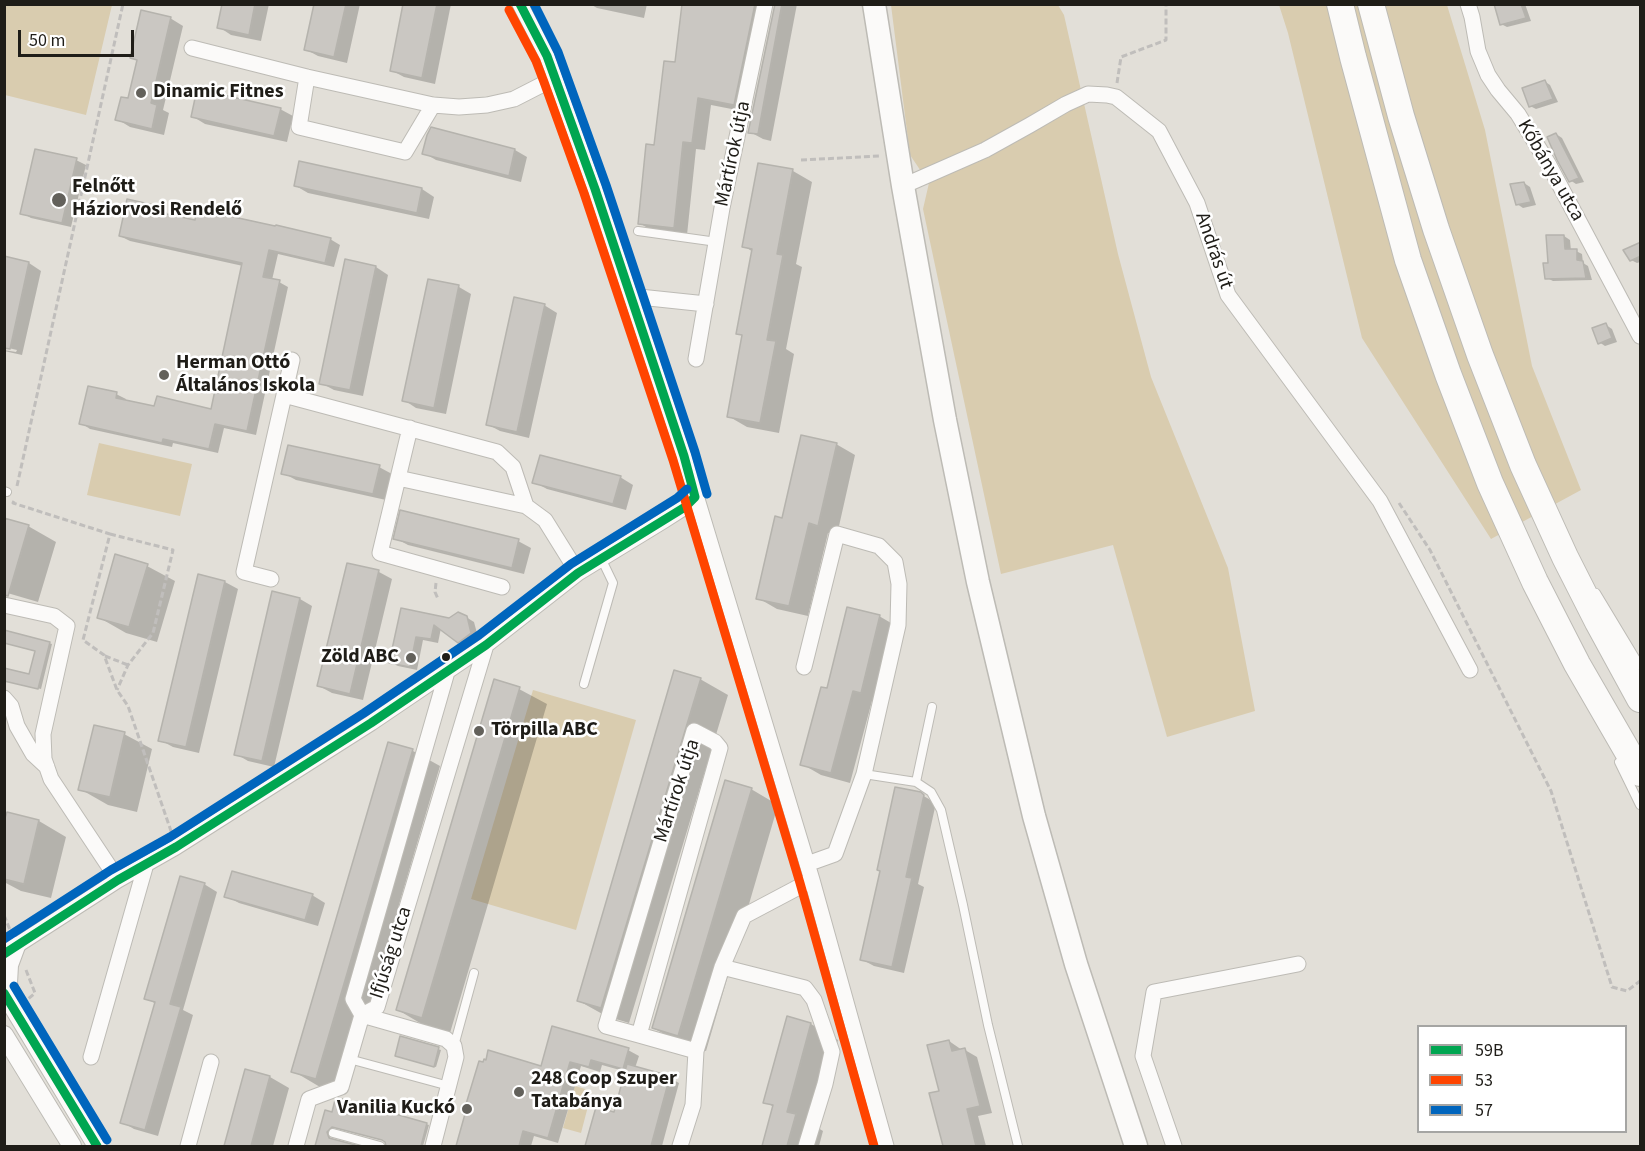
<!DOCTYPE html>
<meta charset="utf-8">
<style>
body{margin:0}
#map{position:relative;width:1645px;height:1151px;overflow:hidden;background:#e2dfd8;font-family:"Source Sans 3",sans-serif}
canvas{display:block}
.frame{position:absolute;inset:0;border:6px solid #1f1d18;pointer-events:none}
.legend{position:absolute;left:1417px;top:1025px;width:210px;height:108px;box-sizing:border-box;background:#fff;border:2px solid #a5a5a3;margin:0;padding:8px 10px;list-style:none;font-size:18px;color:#1f1d18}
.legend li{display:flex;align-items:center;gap:12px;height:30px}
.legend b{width:30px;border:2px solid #a5a5a3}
.scale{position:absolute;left:18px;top:30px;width:116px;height:27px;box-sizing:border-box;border:3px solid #1f1d18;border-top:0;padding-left:8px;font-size:18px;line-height:21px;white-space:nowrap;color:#1f1d18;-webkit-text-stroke:4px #fff;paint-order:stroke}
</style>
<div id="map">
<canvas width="1645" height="1151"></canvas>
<div class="frame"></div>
<ul class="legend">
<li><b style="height:8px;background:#00a651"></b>59B</li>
<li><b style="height:8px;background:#f40"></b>53</li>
<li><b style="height:8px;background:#0065bd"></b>57</li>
</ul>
<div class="scale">50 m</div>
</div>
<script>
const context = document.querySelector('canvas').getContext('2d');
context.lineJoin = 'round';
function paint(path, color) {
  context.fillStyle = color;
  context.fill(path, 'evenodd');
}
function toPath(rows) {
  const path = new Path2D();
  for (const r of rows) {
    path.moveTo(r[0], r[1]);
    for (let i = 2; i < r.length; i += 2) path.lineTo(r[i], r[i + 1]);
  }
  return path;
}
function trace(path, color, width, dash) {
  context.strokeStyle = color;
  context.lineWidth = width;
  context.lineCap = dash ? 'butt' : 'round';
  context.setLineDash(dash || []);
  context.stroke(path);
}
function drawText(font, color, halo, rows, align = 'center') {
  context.font = font + ' "Source Sans 3",sans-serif';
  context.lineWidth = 5;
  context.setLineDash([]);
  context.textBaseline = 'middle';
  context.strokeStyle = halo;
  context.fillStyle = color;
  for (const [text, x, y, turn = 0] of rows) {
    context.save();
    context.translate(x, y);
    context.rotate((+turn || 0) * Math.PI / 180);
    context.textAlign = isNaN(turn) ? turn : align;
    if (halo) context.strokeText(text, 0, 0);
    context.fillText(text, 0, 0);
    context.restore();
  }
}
paint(toPath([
 [5,4,112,5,86,115,5,95],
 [891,5,1058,5,1064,15,1118,254,1151,377,1228,568,1255,711,1167,737,1113,545,1001,574,923,209,929,183,910,155],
 [1279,5,1447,5,1485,130,1532,366,1581,490,1491,539,1362,338,1288,33],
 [99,443,192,464,180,516,87,495],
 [533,690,636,720,576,930,471,899],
 [575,1086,592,1091,581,1133,563,1128]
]), '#d9ccaf');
paint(toPath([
 [224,4,269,4,261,41,231,35,219,27],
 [316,4,360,4,347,63,318,56,305,49],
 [405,4,451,4,435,84,404,77,391,70],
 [590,4,647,4,644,18,597,8],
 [683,4,771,4,747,112,711,105,705,150,696,149,687,235,653,231,639,223,656,146,676,63],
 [776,4,797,4,771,141,763,139,750,132],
 [1495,4,1525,4,1531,21,1507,27,1501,24],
 [170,18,183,26,163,110,169,113,164,135,130,127,117,119,129,100,138,61,132,57],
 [1544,81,1550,85,1558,102,1536,109,1530,106],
 [280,109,293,116,287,142,205,124,192,116],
 [1556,134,1562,138,1584,182,1576,184,1570,180],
 [515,150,527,157,521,182,436,160,424,153],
 [76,160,86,165,71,227,31,218,22,213],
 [793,171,812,182,796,264,802,267,786,349,794,354,779,433,747,427,728,416,743,336,738,333,753,252,744,246],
 [1524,183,1530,187,1536,205,1523,208,1517,204],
 [296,186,422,189,434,197,429,219,308,193],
 [157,207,167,212,166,215,196,222,330,239,340,245,334,267,278,254,272,280,279,282,288,287,256,435,224,428,218,453,173,443,172,447,90,429,81,423,116,394,126,399,125,401,155,408,212,410,243,266,130,241,120,236],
 [1564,236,1570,240,1571,251,1576,251,1582,254,1583,263,1588,266,1592,280,1553,281,1547,278,1550,265],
 [1640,246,1640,262,1637,263,1631,260],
 [4,258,29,263,41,271,22,355,4,351,4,350,16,352,17,350,4,347],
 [346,261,376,267,388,275,363,396,334,390,321,383],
 [429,280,459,287,471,294,446,414,416,408,404,400],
 [544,305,557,313,529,438,500,431,487,424],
 [1606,325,1612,329,1617,342,1605,346,1599,342],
 [836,444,855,455,837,535,828,533,808,616,777,609,758,598,783,520],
 [379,467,392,474,386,500,296,480,283,473],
 [620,477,633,485,626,510,547,489,534,482],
 [28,526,56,542,38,602,4,592],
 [395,538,518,541,531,548,524,574,408,545],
 [348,565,379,572,392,579,363,700,332,693,319,686],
 [147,566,175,581,157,642,126,633,98,617],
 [199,576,225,582,238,589,199,753,173,747,160,740],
 [300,599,312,606,274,767,248,761,236,754],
 [402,610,449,620,466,617,474,622,478,637,467,646,441,628,438,643,423,640,417,670,398,666,391,662],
 [879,616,898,627,880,703,872,701,850,783,821,775,802,764,828,690],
 [4,631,52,644,41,689,4,680,30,676,37,651],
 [700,679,728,695,629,1023,606,1016,579,1001],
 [519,689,547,704,450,1033,425,1026,398,1010],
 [124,734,152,749,137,812,108,805,80,789],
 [389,744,413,751,440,766,343,1094,320,1087,293,1071],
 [751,789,778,805,706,1051,681,1043,653,1028],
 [920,794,936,803,918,884,924,887,904,973,874,966,861,959],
 [8,814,39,821,66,837,51,898,21,891,4,882,4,827],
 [204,884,217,892,183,1010,193,1015,158,1136,134,1129,122,1122,156,1004,146,998],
 [312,895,325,903,318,926,239,903,226,896],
 [811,1024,838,1040,815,1126,823,1131,819,1146,763,1146,774,1107,765,1102],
 [401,1038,441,1050,436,1067,399,1057],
 [949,1041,962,1050,965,1050,977,1057,992,1113,978,1116,986,1146,944,1146,931,1094,940,1092],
 [628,1050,639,1056,635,1068,670,1078,679,1083,662,1146,587,1146,597,1109,615,1114,627,1072,602,1065,600,1072,581,1066,558,1143,534,1136,531,1146,457,1146,467,1114,542,1067],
 [246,1071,270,1077,289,1088,273,1146,225,1146],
 [326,1112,426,1124,429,1125,423,1146,387,1146,387,1143,384,1140,335,1127,329,1134,331,1140,354,1146,316,1146]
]), '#0003');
const building = toPath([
 [222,4,255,4,249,35,217,28,222,4],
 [314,4,346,4,334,57,304,50,314,4],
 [403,4,437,4,422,78,390,71,403,4],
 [682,4,755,4,734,105,698,98,692,143,683,142,674,228,638,224,646,144,654,145,664,61,675,62,682,4],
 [775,4,782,4,758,134,748,133,775,4],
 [1494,4,1521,4,1526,18,1500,25,1494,4],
 [141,10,171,17,151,103,157,105,152,129,115,120,121,97,128,98,137,60,130,58,141,10],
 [1545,80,1553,99,1529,107,1522,88,1545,80],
 [197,89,281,108,274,136,191,117,197,89],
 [431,127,515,149,509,176,422,154,427,135,431,127],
 [1556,133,1579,178,1569,182,1557,160,1547,137,1556,133],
 [35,149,77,158,62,223,20,214,35,149],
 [299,161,422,188,417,213,294,186,299,161],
 [758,163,793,169,777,254,783,255,767,340,776,341,760,423,727,417,742,335,736,334,752,249,742,247,758,163],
 [1524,182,1531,202,1516,205,1510,184,1524,182],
 [127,199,158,206,157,212,195,220,197,209,275,226,276,225,331,238,325,263,269,250,263,277,280,280,247,431,215,424,209,449,163,439,162,443,79,424,88,386,117,392,116,398,154,406,157,396,211,409,242,263,119,236,127,199],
 [1546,235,1564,235,1565,249,1577,249,1577,260,1583,261,1586,278,1545,279,1543,263,1548,263,1546,235],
 [1641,242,1641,256,1630,261,1623,250,1641,242],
 [4,256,29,262,10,349,4,348,4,256],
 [345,259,376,266,350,390,319,384,345,259],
 [428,279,459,285,434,408,402,401,428,279],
 [514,297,545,304,517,432,486,425,514,297],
 [1606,323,1612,338,1598,344,1592,328,1606,323],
 [801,435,837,443,818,526,809,523,789,606,756,599,775,516,782,518,801,435],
 [288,445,380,465,373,494,281,474,288,445],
 [540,455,621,476,613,504,532,483,540,455],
 [400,510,519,539,512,568,393,539,400,510],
 [4,518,29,525,8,596,4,595,4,518],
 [115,554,148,564,129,627,97,618,115,554],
 [347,563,379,570,350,694,317,686,347,563],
 [198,574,225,581,186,747,158,741,198,574],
 [272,591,300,598,262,761,234,755,272,591],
 [847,607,880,615,861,693,853,691,831,773,800,765,821,687,827,688,847,607],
 [401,608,449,618,458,612,467,616,471,633,458,643,434,625,431,639,416,637,410,667,389,663,401,608],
 [4,630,50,642,38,689,4,681,4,668,29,674,35,651,4,643,4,630],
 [674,670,701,678,601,1008,577,1001,674,670],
 [494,679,520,687,422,1018,396,1010,494,679],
 [94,725,125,732,110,797,78,790,94,725],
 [388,742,413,749,316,1079,291,1072,388,742],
 [725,780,752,788,678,1036,652,1028,725,780],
 [895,787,921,792,924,795,906,877,912,878,892,967,860,960,880,871,877,870,895,787],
 [7,812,39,820,24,884,4,879,4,821,7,812],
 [232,871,313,894,305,920,224,897,232,871],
 [180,876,205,883,170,1004,181,1007,145,1130,120,1123,155,1002,144,999,180,876],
 [787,1016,811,1023,787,1112,796,1114,787,1146,762,1146,773,1105,763,1103,787,1016],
 [552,1026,629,1048,623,1069,591,1060,589,1067,570,1062,548,1138,523,1131,519,1146,456,1146,465,1114,463,1114,479,1061,483,1062,484,1059,486,1060,488,1050,541,1066,552,1026],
 [400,1036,439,1047,434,1067,395,1056,400,1036],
 [949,1040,952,1051,965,1048,980,1106,967,1109,976,1146,943,1146,929,1093,939,1091,927,1045,949,1040],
 [627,1064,670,1076,651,1146,585,1146,596,1107,614,1112,627,1064],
 [245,1069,270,1076,251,1146,224,1146,245,1069],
 [339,1098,427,1123,421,1146,386,1146,385,1142,382,1140,332,1127,327,1132,329,1138,359,1146,315,1146,325,1110,332,1112,335,1100,339,1098]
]);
paint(building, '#cac7c2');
trace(building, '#b5b3ad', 1.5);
const service = toPath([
 [638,231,717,242],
 [4,491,7,492],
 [1596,593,1640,666],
 [584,684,613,583,601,558],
 [1619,762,1640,805],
 [864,774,916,782,931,792,941,810,963,905,988,1025,1018,1146],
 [916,782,932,707],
 [454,1046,474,973],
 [349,1059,449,1086],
 [333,1133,380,1146]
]);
const minor = toPath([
 [520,4,547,56,555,78,595,189,684,456,812,880,886,1146],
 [1468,4,1472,17,1478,51,1488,75,1498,90,1518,114,1549,165,1640,336],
 [192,48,307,77,433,105,459,107,487,105,514,99,555,78],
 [307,77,299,127,405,152,433,105],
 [903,186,985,150,1030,125,1066,104,1088,94,1107,95,1116,97,1159,131,1197,203,1228,295,1380,501,1470,670],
 [630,296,706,304],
 [696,359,722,208,765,4],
 [284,395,497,452,513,467,526,506],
 [410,428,380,553,502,587],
 [398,478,526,506,545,520,578,573],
 [271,579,244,572,292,360],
 [4,605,54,616,67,626,43,734,44,759,51,779,118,880],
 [804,667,837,534,879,546,895,562,899,584,898,625,864,774,835,854,807,864],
 [447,672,353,999,362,1015,377,1007,486,645],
 [4,698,11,706,17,726,33,754,47,767],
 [8,951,118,880,176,847,371,723,486,645,578,573,663,521,685,507,695,497],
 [722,967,805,988,814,1000,832,1052,825,1084,806,1146],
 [639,1035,720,748,715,742,694,731,606,1026,639,1035,671,1044,696,1051],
 [91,1057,146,864],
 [188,1146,211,1062],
 [296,1146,309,1099,341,1087,362,1015,446,1039,454,1046,456,1057,433,1146],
 [680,1146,693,1105,696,1051,722,967,744,916,812,880],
 [1174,1146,1143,1056,1154,992,1298,964]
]);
const tertiary = toPath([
 [4,946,16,946,9,965,8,983,11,1003],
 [4,992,97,1146],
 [4,1035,72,1146]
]);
const primary = toPath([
 [874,4,903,186,945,420,978,582,1034,816,1076,964,1136,1146]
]);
const motorway = toPath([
 [1340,4,1353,57,1408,260,1448,374,1490,483,1535,582,1577,664,1640,773],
 [1371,4,1401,116,1436,229,1480,355,1523,465,1565,557,1598,622,1640,699]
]);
trace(service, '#bdbbb5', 10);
trace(minor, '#bdbbb5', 17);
trace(tertiary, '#bdbbb5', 20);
trace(primary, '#bdbbb5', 25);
trace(motorway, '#bdbbb5', 28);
trace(toPath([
 [1117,83,1121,57,1166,40,1166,4],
 [801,160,880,156],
 [17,486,123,4],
 [14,501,13,503,110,534,83,640,104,655,117,690,128,706,172,834],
 [1399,503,1430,550,1551,791,1612,987,1627,991,1640,981],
 [110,534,173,550,153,633,128,665,117,690],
 [436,583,435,592,438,599],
 [105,656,128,665],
 [4,915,10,930],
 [26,970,35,993,27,1000]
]), '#c0bebc', 3, [6, 3]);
trace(service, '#fbfaf9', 8);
trace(minor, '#fbfaf9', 15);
trace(tertiary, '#fbfaf9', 18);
trace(primary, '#fbfaf9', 22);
trace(motorway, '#fbfaf9', 26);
trace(toPath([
 [520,4,547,56,595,189,684,456,695,497],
 [4,954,118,880,176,847,371,723,486,645,578,573,685,507,695,497],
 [4,993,97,1146]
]), '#00a651', 9);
trace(toPath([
 [509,10,536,61,544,82,584,193,673,460,800,883,874,1146]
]), '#f40', 9);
trace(toPath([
 [534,4,558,52,606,185,695,452,707,494],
 [4,939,111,870,170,837,364,713,479,635,571,564,677,498,687,489],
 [14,986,107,1140]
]), '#0065bd', 9);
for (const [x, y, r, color] of [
 [141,93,6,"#63615b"],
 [59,200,8,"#63615b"],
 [164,375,6,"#63615b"],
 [446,657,5,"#1f1d18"],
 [411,658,6,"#63615b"],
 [479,731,6,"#63615b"],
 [519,1092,6,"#63615b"],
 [467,1109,6,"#63615b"]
]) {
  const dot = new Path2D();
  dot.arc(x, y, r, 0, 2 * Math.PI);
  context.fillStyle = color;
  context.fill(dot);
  trace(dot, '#fff', 2);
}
drawText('bold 20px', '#1f1d18', '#fff', [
 ["Dinamic Fitnes",153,93],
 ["Felnőtt",72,188],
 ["Háziorvosi Rendelő",72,211],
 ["Herman Ottó",176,364],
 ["Általános Iskola",176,387],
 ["Zöld ABC",399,658,"right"],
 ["Törpilla ABC",491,731],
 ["248 Coop Szuper",531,1080],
 ["Tatabánya",531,1103],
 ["Vanilia Kuckó",455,1109,"right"]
], 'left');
drawText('20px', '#1f1d18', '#fff', [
 ["Mártírok útja",734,154,-78],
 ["Kőbánya utca",1550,171,60],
 ["András út",1213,251,71],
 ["Mártírok útja",678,791,-72],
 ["Ifjúság utca",392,953,-72]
]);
</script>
